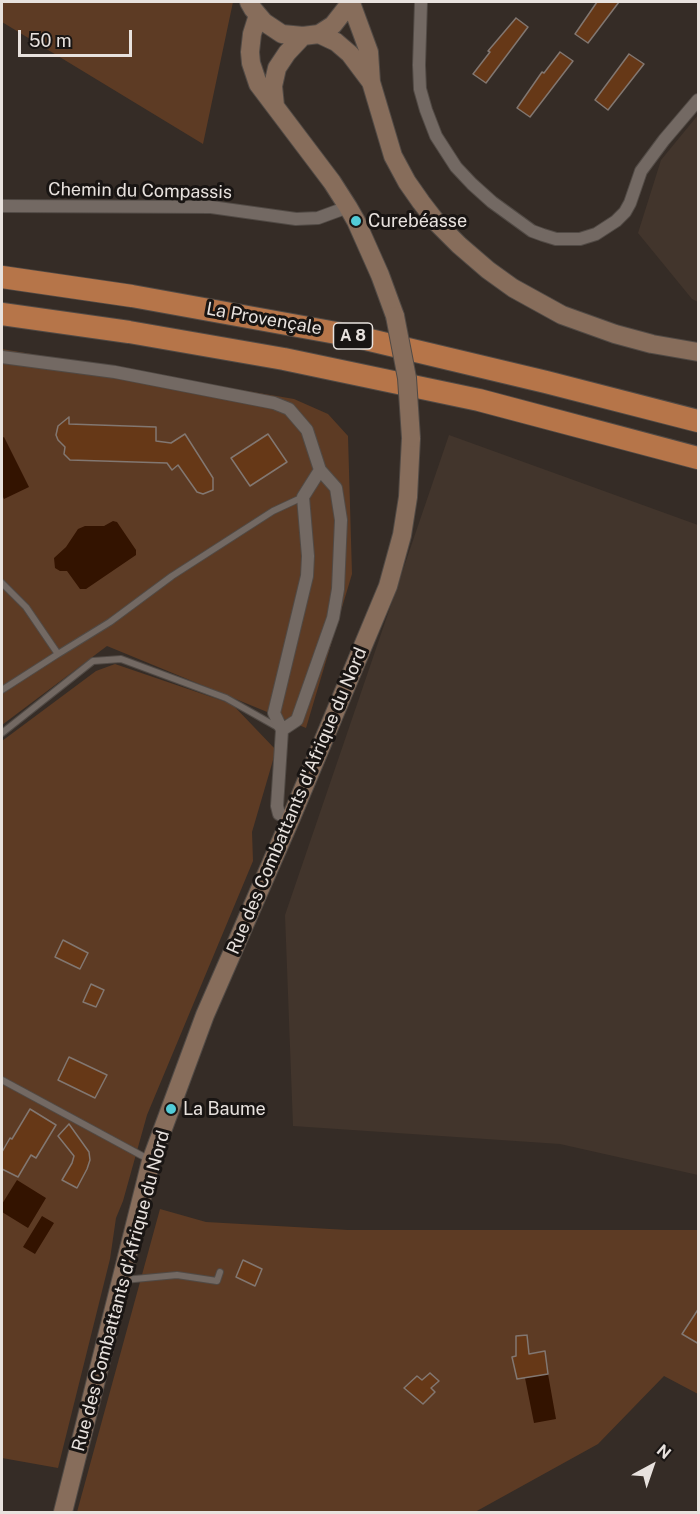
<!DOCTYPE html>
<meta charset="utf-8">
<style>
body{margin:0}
#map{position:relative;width:700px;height:1514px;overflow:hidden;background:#352c26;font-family:"Public Sans",sans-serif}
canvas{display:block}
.frame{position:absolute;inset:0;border:3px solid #e8e2de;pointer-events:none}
.north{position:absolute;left:622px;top:1436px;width:60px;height:60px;-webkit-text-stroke:4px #191513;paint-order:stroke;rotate:40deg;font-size:16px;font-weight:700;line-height:24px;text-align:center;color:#e8e2de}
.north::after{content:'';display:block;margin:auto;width:21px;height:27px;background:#e8e2de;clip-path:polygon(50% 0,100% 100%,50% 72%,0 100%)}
.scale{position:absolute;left:18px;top:30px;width:114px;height:27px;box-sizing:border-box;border:3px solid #e8e2de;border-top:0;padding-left:8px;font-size:18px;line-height:21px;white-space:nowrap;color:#e8e2de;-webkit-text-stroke:4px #191513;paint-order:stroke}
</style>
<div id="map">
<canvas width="700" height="1514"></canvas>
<div class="frame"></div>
<div class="north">N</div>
<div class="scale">50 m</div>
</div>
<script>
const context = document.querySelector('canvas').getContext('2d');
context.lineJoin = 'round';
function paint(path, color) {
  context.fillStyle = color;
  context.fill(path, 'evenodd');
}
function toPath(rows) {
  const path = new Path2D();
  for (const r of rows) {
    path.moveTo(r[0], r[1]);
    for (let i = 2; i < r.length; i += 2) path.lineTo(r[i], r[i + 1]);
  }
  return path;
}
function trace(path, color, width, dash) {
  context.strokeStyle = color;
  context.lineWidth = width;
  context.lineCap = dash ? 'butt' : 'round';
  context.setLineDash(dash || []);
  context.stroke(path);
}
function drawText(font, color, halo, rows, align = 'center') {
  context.font = font + ' "Public Sans",sans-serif';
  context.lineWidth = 6;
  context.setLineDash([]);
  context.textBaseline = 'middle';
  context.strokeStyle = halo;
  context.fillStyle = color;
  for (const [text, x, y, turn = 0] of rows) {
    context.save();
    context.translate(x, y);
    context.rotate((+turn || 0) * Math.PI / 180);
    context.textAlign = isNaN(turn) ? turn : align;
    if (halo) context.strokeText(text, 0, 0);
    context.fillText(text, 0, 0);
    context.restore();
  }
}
paint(toPath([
 [698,115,698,302,692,299,638,233,661,160],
 [449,435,698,525,698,1175,560,1144,293,1126,285,915]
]), '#42352c');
paint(toPath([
 [2,2,233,2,203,144,2,22],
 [2,349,294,399,328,414,348,436,352,574,306,728,107,646,2,725],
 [115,664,232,704,276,750,252,832,253,861,147,1115,123,1201,116,1218,110,1259,58,1468,2,1458,2,741,96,671],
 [160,1209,206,1222,348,1230,698,1230,698,1394,664,1376,598,1444,475,1512,77,1512]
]), '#5d3b24');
paint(toPath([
 [4,437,29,487,4,499,2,495,2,438],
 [113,521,117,522,136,550,136,555,86,589,80,589,67,571,60,571,55,568,54,558,66,547,78,529,85,526,104,526],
 [17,1180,46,1198,28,1228,2,1212,2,1204],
 [42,1216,54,1223,35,1254,23,1247],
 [548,1374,556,1419,534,1423,525,1378]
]), '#331300');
const building = toPath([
 [597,2,619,2,588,43,575,34,597,2],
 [516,18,528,27,486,83,473,74,490,52,488,51,516,18],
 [560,52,573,61,530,117,517,108,542,72,544,73,560,52],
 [629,54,644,64,608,110,595,100,629,54],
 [69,417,69,424,156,427,156,441,171,443,185,434,213,478,213,490,203,494,197,492,178,465,172,470,167,463,70,460,64,454,65,447,58,440,56,435,58,426,69,417],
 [268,434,287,462,250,486,231,458,268,434],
 [63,940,88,953,80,969,55,957,63,940],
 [91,984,104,990,96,1007,83,1002,91,984],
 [69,1057,107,1075,95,1098,58,1080,69,1057],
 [30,1109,56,1125,36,1158,31,1155,18,1177,2,1169,2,1152,10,1138,12,1139,30,1109],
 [69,1124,89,1152,90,1160,87,1169,77,1188,62,1180,72,1163,74,1156,58,1136,69,1124],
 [243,1260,262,1269,255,1286,236,1277,243,1260],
 [699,1308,699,1344,682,1334,699,1308],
 [527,1335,529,1354,545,1351,548,1374,517,1379,512,1357,516,1356,516,1336,527,1335],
 [430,1373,439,1381,431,1388,435,1392,423,1404,404,1388,417,1376,422,1380,430,1373]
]);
paint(building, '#663817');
trace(building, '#827771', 1.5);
const lane = toPath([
 [2,583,26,607,58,654,110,622,172,576,273,511,303,497],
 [2,690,58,654],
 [2,733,93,661,121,659,226,698,279,728],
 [2,1080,148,1159],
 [124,1280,177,1275,217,1281,220,1272]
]);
const street = toPath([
 [421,2,419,65,420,89,426,110,436,136,456,167,472,184,492,202,532,231,543,235,556,239,580,239,596,234,616,221,625,212,630,203,641,171,664,140,698,100],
 [2,206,211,207,296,219,318,218,348,207],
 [2,357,115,372,274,403,289,409,307,430,320,470,336,488,341,520,338,589,333,618,297,720,282,730],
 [291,818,279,814,277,806,282,730,274,713,307,576,308,556,303,497,320,470]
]);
const secondary = toPath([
 [249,2,253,9,264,22,282,34,303,36,319,34,333,25,351,2],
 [351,3,369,52,371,82,393,156,407,182,421,202,438,224,459,245,488,270,513,288,562,315,615,334,652,344,698,352],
 [258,15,252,34,250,52,251,63,258,84,332,182,348,207,356,221,380,275,395,316],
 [319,34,336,42,350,54,371,82],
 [275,106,273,86,277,68,287,53,303,36],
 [63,1512,151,1161,205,1015,291,818,388,586,402,535,408,497,411,438]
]);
const highway = toPath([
 [2,277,132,296,353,336,546,382,698,421],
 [2,314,129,332,284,359,479,400,698,458]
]);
trace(lane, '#514a45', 8);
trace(street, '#514a45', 14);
trace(secondary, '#514a45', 20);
trace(highway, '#514a45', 24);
trace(lane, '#736963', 6);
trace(street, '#736963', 12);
trace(secondary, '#876d5b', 18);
trace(highway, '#b67549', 22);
const secondaryBridge = toPath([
 [395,316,407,378,411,438]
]);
trace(secondaryBridge, '#514a45', 20, []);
trace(secondaryBridge, '#876d5b', 18);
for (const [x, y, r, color] of [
 [356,221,6,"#52cbd7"],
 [171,1109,6,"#52cbd7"]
]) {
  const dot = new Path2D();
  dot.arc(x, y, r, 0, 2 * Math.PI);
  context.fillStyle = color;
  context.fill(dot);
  trace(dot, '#191513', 2);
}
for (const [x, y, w] of [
 [353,336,39]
]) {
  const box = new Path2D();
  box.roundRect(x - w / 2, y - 13, w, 26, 4.5);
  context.fillStyle = '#191513';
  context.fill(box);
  trace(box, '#e8e2de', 1.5);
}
drawText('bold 16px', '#e8e2de', null, [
 ["A 8",353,336]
]);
drawText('18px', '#e8e2de', '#191513', [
 ["Chemin du Compassis",140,191,1],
 ["La Provençale",264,319,10],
 ["Rue des Combattants d'Afrique du Nord",297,801,-67],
 ["Rue des Combattants d'Afrique du Nord",121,1291,-75]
]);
drawText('18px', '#e8e2de', '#191513', [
 ["Curebéasse",368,221],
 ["La Baume",183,1109]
], 'left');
</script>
